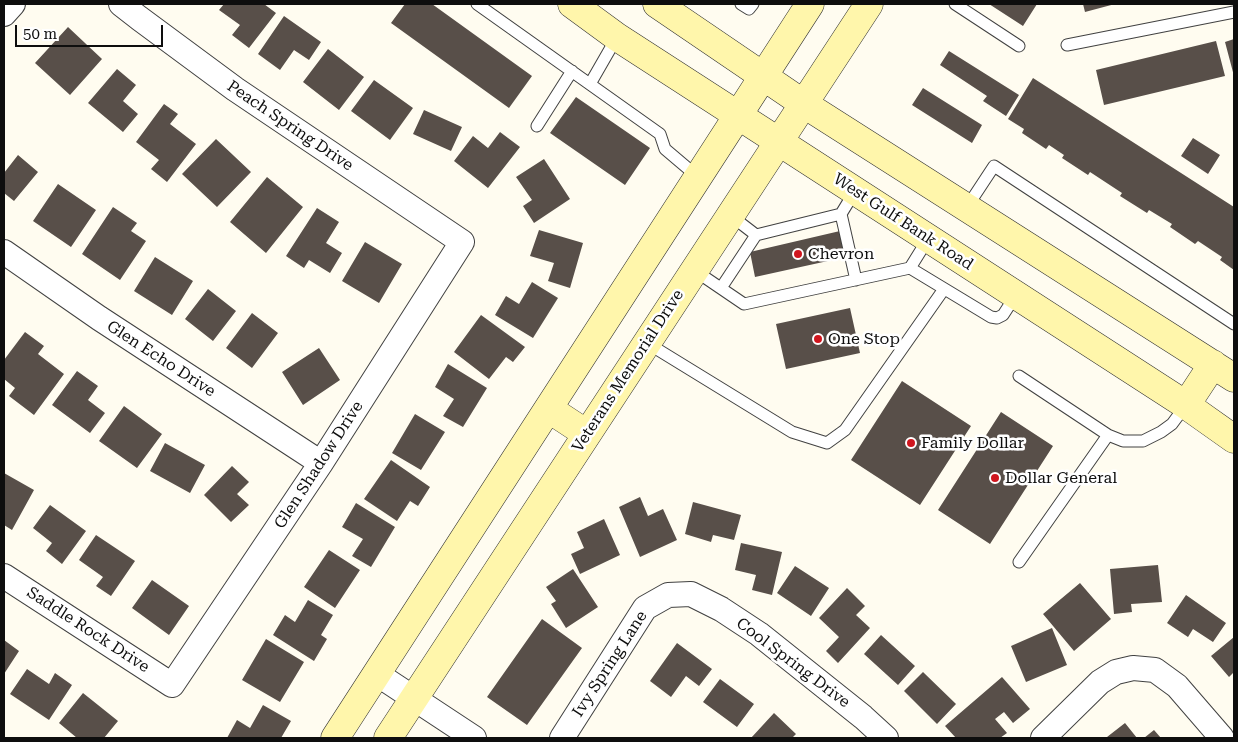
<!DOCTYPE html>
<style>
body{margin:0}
#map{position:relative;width:1238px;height:742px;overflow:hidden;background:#fffcf0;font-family:"Roboto Serif",serif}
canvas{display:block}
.frame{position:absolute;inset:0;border:5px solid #0e0e0e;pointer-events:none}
.scale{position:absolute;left:15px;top:25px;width:148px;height:22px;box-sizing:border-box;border:2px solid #0e0e0e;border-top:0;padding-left:6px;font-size:15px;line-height:18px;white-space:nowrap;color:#0e0e0e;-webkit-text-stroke:4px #fff;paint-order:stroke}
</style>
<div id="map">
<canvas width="1238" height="742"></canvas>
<div class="frame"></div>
<div class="scale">50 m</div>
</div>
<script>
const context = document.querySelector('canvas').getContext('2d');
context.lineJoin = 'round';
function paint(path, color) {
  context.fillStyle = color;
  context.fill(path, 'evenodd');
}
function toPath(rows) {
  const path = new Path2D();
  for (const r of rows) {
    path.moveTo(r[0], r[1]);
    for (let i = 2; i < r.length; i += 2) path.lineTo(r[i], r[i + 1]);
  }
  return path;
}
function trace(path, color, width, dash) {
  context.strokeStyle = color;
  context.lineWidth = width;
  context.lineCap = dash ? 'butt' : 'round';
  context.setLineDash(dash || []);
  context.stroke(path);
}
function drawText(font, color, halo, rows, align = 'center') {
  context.font = font + ' "Roboto Serif",serif';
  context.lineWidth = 5;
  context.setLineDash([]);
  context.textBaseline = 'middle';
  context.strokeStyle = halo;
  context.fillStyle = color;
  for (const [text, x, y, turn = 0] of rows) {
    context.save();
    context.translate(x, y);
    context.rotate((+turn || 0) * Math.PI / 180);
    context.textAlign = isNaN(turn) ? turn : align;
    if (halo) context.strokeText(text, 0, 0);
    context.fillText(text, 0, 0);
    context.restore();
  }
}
paint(toPath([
 [224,4,264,4,276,13,249,48,232,35,240,25,219,10],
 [405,4,432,4,532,76,509,108,391,23],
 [989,4,1037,4,1023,26],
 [1083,4,1115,4,1085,12],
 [284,16,321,42,309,60,294,50,280,70,258,54],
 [68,27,102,59,70,95,35,63],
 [1234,39,1234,76,1225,42],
 [1216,41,1225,76,1104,105,1096,70],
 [328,49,364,77,339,110,303,82],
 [949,51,1019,95,1006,116,983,101,987,96,940,65],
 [117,69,136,85,123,101,138,114,123,132,88,103],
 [1033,78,1234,207,1234,270,1220,260,1222,257,1198,241,1195,244,1170,227,1172,224,1149,210,1147,213,1120,196,1122,193,1090,172,1088,175,1062,158,1064,155,1049,145,1046,149,1022,133,1024,129,1008,119],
 [374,80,413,108,390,140,351,111],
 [923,88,982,125,972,143,912,105],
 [576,97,650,148,625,185,550,133],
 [164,104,178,114,170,124,196,144,167,182,151,169,159,160,136,142],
 [424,110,462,127,451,151,413,134],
 [500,132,520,147,488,188,454,161,473,136,488,148],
 [1193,138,1220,155,1208,174,1181,156],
 [216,139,251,172,217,207,182,174],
 [18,155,38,172,14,201,4,193,4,173],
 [544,159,570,199,534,223,523,206,532,200,516,177],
 [267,177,303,207,266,253,230,222],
 [58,184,96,210,71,247,33,221],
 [113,207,137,223,131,231,146,241,120,280,82,254],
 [317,208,339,222,326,243,342,253,330,273,309,260,304,268,286,256],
 [539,230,583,243,570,288,548,281,554,263,530,256],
 [840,231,846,257,755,277,750,252],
 [365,242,402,264,379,303,342,281],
 [155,257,193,281,172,315,134,291],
 [532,282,558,298,533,338,495,315,506,296,519,304],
 [208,289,236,311,213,341,185,319],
 [850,308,860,353,786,369,776,324],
 [252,313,278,333,252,368,226,348],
 [481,315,525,347,513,362,506,357,489,379,454,352],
 [25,332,44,346,38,354,64,374,34,415,9,396,15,388,4,379,4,360],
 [319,348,340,380,303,405,282,372],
 [448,364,487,388,463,427,443,416,454,399,435,387],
 [77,371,98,386,88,400,105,413,90,433,52,405],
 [902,381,971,426,920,505,851,460],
 [124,406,162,434,137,468,99,441],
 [1001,412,1053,446,990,544,938,510],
 [415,414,445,432,421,470,392,453],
 [165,443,205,465,190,493,150,471],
 [391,460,430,487,418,506,410,501,397,521,364,499],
 [232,466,249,482,237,494,249,505,231,522,204,495],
 [4,473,34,490,12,530,4,525],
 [640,497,648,516,663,509,677,540,640,557,619,507],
 [693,502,741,515,734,540,713,535,711,542,685,534],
 [356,503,395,527,371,567,352,556,363,539,342,527],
 [50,505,86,531,62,564,46,551,52,543,33,528],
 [604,519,620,555,580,574,571,554,584,548,577,532],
 [96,535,135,561,111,596,96,586,103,577,79,560],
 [741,543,782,552,772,595,752,590,756,575,735,570],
 [329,550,360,570,335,608,304,587],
 [1158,565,1162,602,1131,604,1132,612,1114,614,1110,569],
 [795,566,829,588,811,616,777,593],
 [573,569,598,607,566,628,551,604,556,601,546,587],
 [152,580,189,606,169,635,132,608],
 [1080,583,1111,619,1074,651,1043,614],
 [847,588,865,606,856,615,870,628,838,663,826,651,839,637,819,618],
 [1186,595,1226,623,1213,642,1193,629,1188,637,1167,623],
 [308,600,333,615,321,635,327,639,314,661,273,635,285,615,295,622],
 [542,619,582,648,527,725,487,697],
 [1052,628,1067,665,1026,682,1011,646],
 [881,635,915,666,898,685,864,654],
 [1234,637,1234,672,1229,677,1211,656],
 [266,639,304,662,280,702,242,680],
 [4,640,19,651,4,674],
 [677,643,712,669,699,686,686,676,671,697,650,681],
 [27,669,49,684,55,673,72,685,49,720,10,694],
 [923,672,956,704,937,724,904,691],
 [1002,677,1030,709,1013,723,1004,712,995,719,1007,733,1000,738,956,738,945,726],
 [720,679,754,704,737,727,703,702],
 [83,693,118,721,104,738,77,738,59,723],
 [263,705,291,721,281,738,227,738,237,720,250,728],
 [774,713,796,734,792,738,751,738],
 [1125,723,1137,738,1108,738,1107,737],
 [1154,730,1161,738,1144,738]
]), '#584f49');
const lane = toPath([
 [477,4,660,134,665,149,698,177],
 [741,4,749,9,753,4],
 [955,4,1019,46],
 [1067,45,1234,12],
 [590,84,617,37],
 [537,126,572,71],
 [967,207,994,166,1234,324],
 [841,214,856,280],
 [730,215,756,235,841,214,855,191],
 [910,268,991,317,997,318,1003,315,1016,295],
 [694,270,744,304,910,268,928,239],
 [721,288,756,235],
 [647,343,792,432,827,443,845,430,944,289],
 [1019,376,1108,435,1019,562],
 [1108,435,1123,441,1143,441,1161,432,1172,424,1186,405]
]);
const street = toPath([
 [4,14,13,4],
 [4,252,99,318,321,463],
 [4,576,172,685,321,463,462,242,235,89,139,18,121,4],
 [377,674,474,738],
 [562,738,645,608,668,595,691,594,721,609,759,634,863,717,886,738],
 [1043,738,1100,682,1116,672,1133,668,1155,670,1177,686,1222,738]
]);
const secondary = toPath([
 [572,4,617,37,1186,405,1234,439],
 [657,4,804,104,1234,378],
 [1186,405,1213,364],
 [549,409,587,434],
 [335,738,810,4],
 [388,738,869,4]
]);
trace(lane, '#414141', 13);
trace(street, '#414141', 26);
trace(secondary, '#303030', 29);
trace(lane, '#fff', 11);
trace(street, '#fff', 24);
trace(secondary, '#fff6ab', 28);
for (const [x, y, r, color] of [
 [798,254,5,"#cf161e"],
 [818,339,5,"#cf161e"],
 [911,443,5,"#cf161e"],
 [995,478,5,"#cf161e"]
]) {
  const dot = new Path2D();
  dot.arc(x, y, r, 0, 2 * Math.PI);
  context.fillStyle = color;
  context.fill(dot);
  trace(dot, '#fff', 2);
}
drawText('16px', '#0e0e0e', '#fff', [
 ["Peach Spring Drive",290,126,34],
 ["West Gulf Bank Road",903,222,33],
 ["Glen Echo Drive",161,359,33],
 ["Veterans Memorial Drive",628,371,-57],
 ["Glen Shadow Drive",319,465,-57],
 ["Saddle Rock Drive",88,630,33],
 ["Cool Spring Drive",793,663,37],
 ["Ivy Spring Lane",610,664,-57]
]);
drawText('16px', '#0e0e0e', '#fff', [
 ["Chevron",808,254],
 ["One Stop",828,339],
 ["Family Dollar",921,443],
 ["Dollar General",1005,478]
], 'left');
</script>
